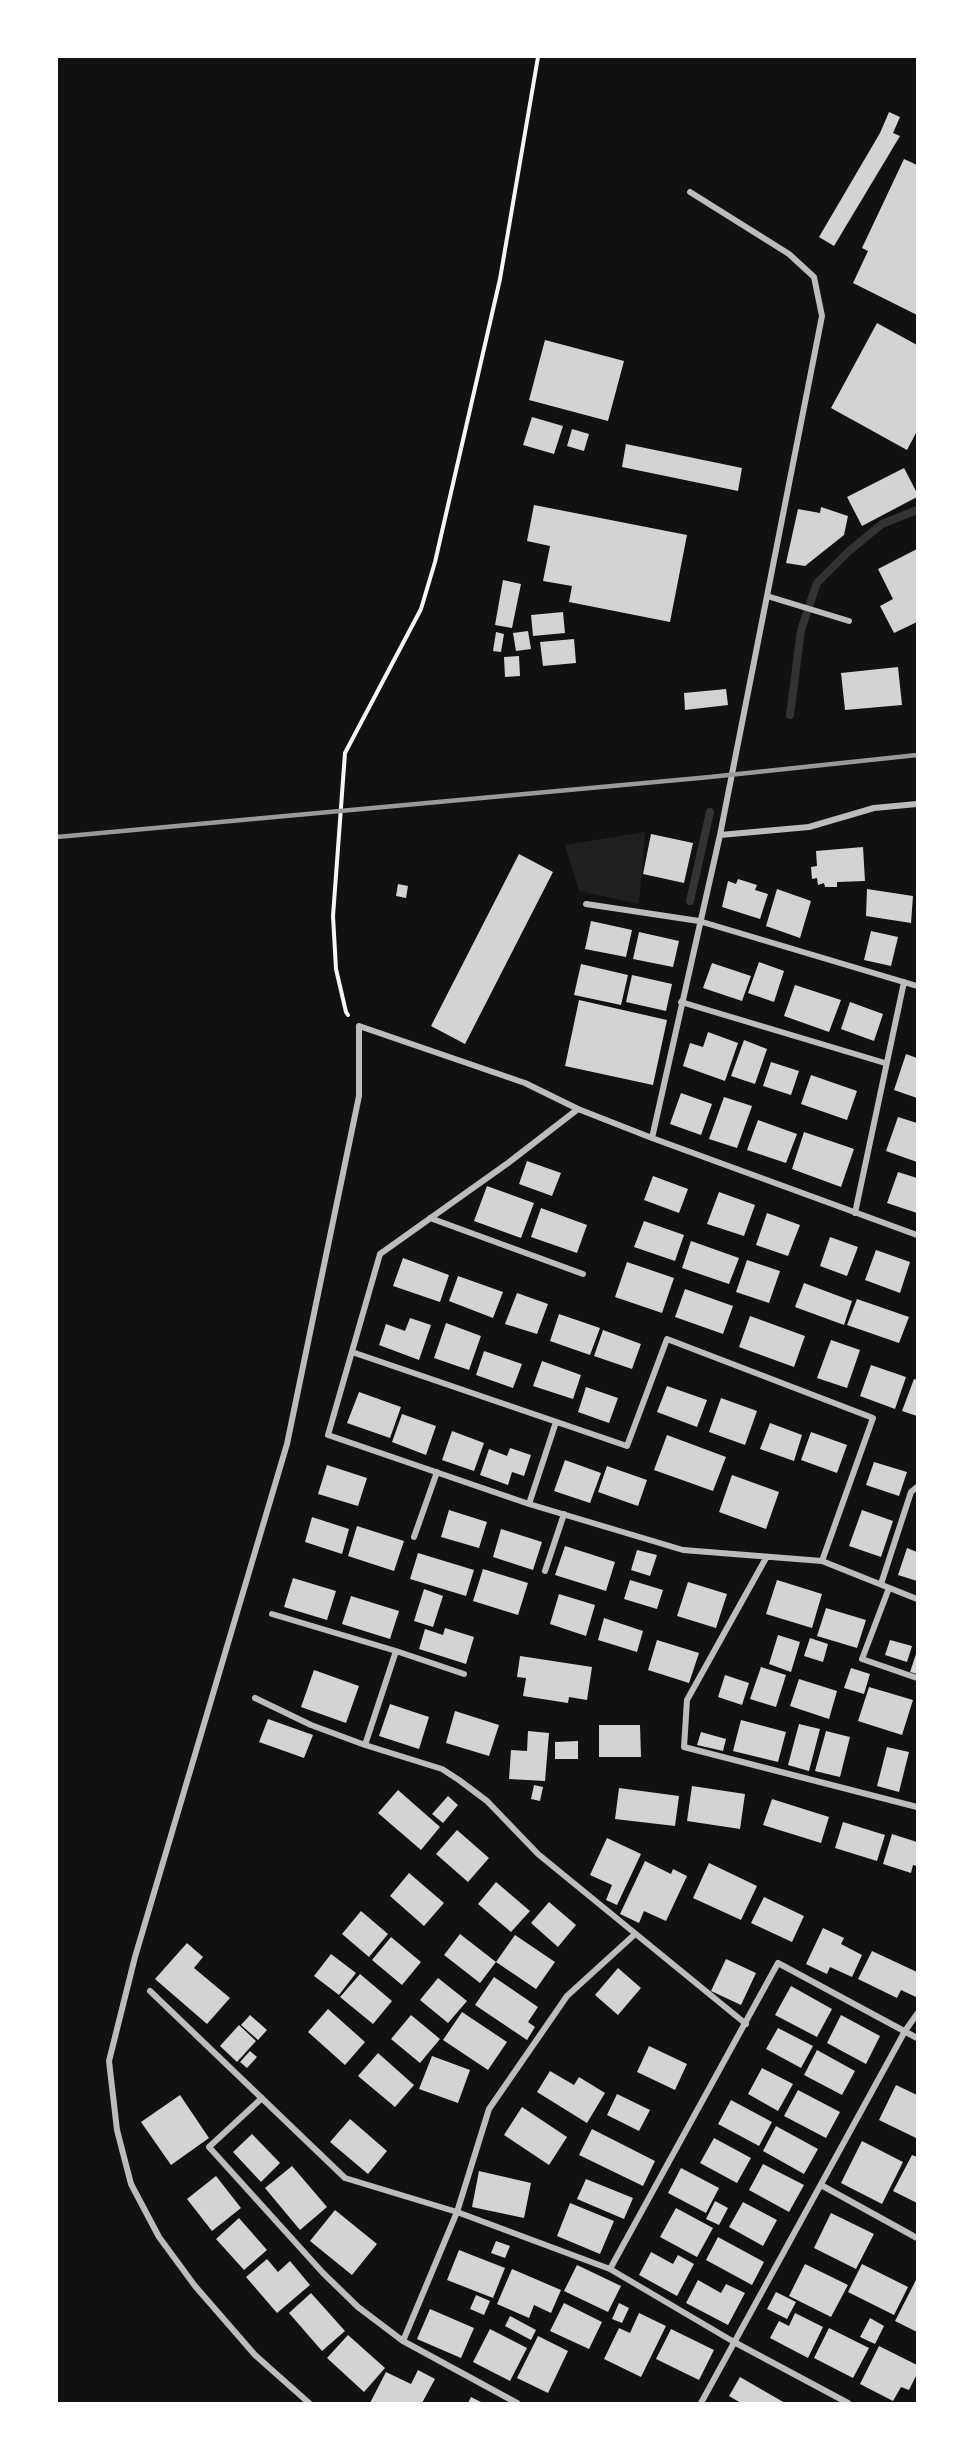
<!DOCTYPE html>
<style>
body{margin:0}
#map{position:relative;width:974px;height:2460px;overflow:hidden;background:#111;font-family:"Fira Sans Condensed",sans-serif}
canvas{display:block}
.frame{position:absolute;inset:0;border:58px solid #fff;pointer-events:none}
</style>
<div id="map">
<canvas width="974" height="2460"></canvas>
<div class="frame"></div>
</div>
<script>
const context = document.querySelector('canvas').getContext('2d');
context.lineJoin = 'round';
function paint(path, color) {
  context.fillStyle = color;
  context.fill(path, 'evenodd');
}
function toPath(rows) {
  const path = new Path2D();
  for (const r of rows) {
    path.moveTo(r[0], r[1]);
    for (let i = 2; i < r.length; i += 2) path.lineTo(r[i], r[i + 1]);
  }
  return path;
}
function trace(path, color, width, dash) {
  context.strokeStyle = color;
  context.lineWidth = width;
  context.lineCap = dash ? 'butt' : 'round';
  context.setLineDash(dash || []);
  context.stroke(path);
}
paint(toPath([
 [645,832,639,904,579,891,565,845]
]), '#202020');
trace(toPath([
 [790,715,801,630,817,583,849,551,882,524,917,510],
 [690,901,710,812]
]), '#333', 8);
paint(toPath([
 [889,112,900,117,893,133,900,136,834,246,819,237,880,133],
 [904,159,917,165,917,315,853,283,868,251,862,248],
 [877,323,917,345,917,431,907,450,831,408],
 [545,340,624,361,608,421,529,400],
 [532,417,563,426,554,454,523,445],
 [572,429,589,434,584,451,567,446],
 [626,444,742,468,738,491,622,467],
 [904,468,917,493,917,497,862,526,847,497],
 [534,505,687,535,670,622,569,602,572,586,543,581,550,546,527,541],
 [821,507,848,516,844,535,805,566,786,563,798,509,820,513],
 [917,549,917,622,894,633,880,606,893,599,878,569],
 [503,580,521,584,512,628,495,625],
 [563,612,565,633,533,636,531,615],
 [528,631,531,649,516,651,513,633],
 [496,632,504,634,501,652,493,651],
 [574,639,576,663,543,666,540,642],
 [519,656,520,676,505,677,504,657],
 [898,667,902,705,845,710,841,673],
 [726,689,728,705,685,710,684,693],
 [651,834,693,843,684,883,643,874],
 [863,847,865,881,837,882,837,887,825,887,824,883,818,885,817,878,812,879,811,867,817,866,816,851],
 [519,854,553,872,465,1044,431,1026],
 [738,879,757,885,755,890,768,894,760,919,722,907,728,881,736,884],
 [398,884,408,886,406,898,396,896],
 [777,889,811,901,800,938,766,926],
 [867,889,913,896,911,923,866,916],
 [591,921,632,930,626,957,585,949],
 [871,931,898,937,891,966,864,960],
 [639,932,679,941,673,967,633,959],
 [759,962,784,971,774,1002,748,993],
 [712,963,751,976,742,1001,703,988],
 [581,964,628,975,621,1005,574,995],
 [632,975,672,984,666,1011,626,1002],
 [795,985,841,1000,829,1032,784,1016],
 [579,1000,667,1020,653,1085,565,1066],
 [850,1002,883,1014,874,1041,841,1029],
 [708,1032,738,1043,725,1081,683,1066,690,1043,703,1047],
 [744,1040,767,1049,755,1084,731,1076],
 [906,1054,917,1058,917,1098,894,1090],
 [771,1062,799,1071,791,1095,763,1086],
 [811,1075,857,1091,847,1120,801,1104],
 [681,1093,712,1104,701,1135,670,1124],
 [724,1097,752,1106,737,1148,709,1139],
 [898,1117,917,1123,917,1162,886,1151],
 [758,1120,797,1134,786,1163,747,1150],
 [804,1132,854,1149,841,1187,792,1169],
 [527,1161,561,1173,552,1196,519,1184],
 [898,1172,917,1178,917,1213,887,1203],
 [653,1176,688,1189,679,1213,644,1200],
 [487,1186,534,1203,521,1238,474,1221],
 [719,1192,755,1205,744,1236,707,1224],
 [541,1208,587,1225,577,1253,531,1237],
 [767,1213,800,1225,788,1256,756,1245],
 [644,1221,684,1235,675,1261,634,1247],
 [830,1237,858,1247,847,1276,820,1266],
 [691,1241,739,1258,729,1284,682,1268],
 [876,1250,910,1262,900,1293,865,1280],
 [403,1258,449,1275,440,1302,393,1286],
 [747,1260,780,1271,769,1303,736,1292],
 [627,1262,674,1278,662,1313,615,1297],
 [458,1276,503,1292,493,1318,449,1301],
 [804,1283,852,1301,844,1325,795,1307],
 [685,1289,733,1306,723,1334,675,1317],
 [517,1293,548,1304,537,1334,505,1324],
 [857,1299,909,1317,899,1343,847,1325],
 [559,1314,600,1328,590,1355,550,1341],
 [750,1316,805,1336,794,1367,739,1347],
 [410,1318,431,1325,419,1360,379,1345,386,1324,405,1331],
 [446,1323,481,1336,469,1370,434,1358],
 [603,1330,641,1344,632,1369,594,1356],
 [831,1340,860,1350,847,1388,817,1378],
 [484,1351,522,1364,513,1388,476,1375],
 [542,1361,581,1375,573,1399,533,1386],
 [871,1365,906,1377,895,1409,860,1396],
 [914,1379,917,1380,917,1416,902,1411],
 [667,1386,707,1400,697,1427,657,1412],
 [586,1387,618,1398,609,1423,578,1412],
 [359,1392,401,1407,390,1438,347,1423],
 [721,1398,757,1411,745,1445,709,1432],
 [402,1414,436,1426,426,1455,392,1442],
 [770,1423,802,1435,794,1461,760,1449],
 [452,1431,484,1443,474,1471,442,1460],
 [811,1432,847,1445,837,1473,801,1460],
 [667,1435,726,1457,713,1491,654,1470],
 [510,1448,531,1455,524,1476,512,1472,508,1485,480,1475,489,1449,507,1456],
 [565,1460,601,1473,590,1503,554,1491],
 [874,1462,907,1472,899,1496,866,1485],
 [327,1465,367,1478,358,1506,318,1494],
 [607,1466,647,1480,638,1506,598,1492],
 [732,1475,779,1492,766,1529,719,1512],
 [449,1510,487,1522,479,1548,441,1537],
 [862,1510,893,1521,881,1557,849,1546],
 [312,1517,349,1529,342,1554,305,1542],
 [357,1526,404,1541,394,1571,348,1556],
 [501,1529,542,1542,533,1570,493,1557],
 [565,1546,615,1562,606,1591,555,1575],
 [907,1548,917,1552,917,1581,898,1575],
 [637,1550,657,1555,650,1576,631,1570],
 [418,1553,474,1570,466,1596,410,1579],
 [483,1569,528,1583,518,1615,473,1601],
 [293,1578,336,1591,327,1620,284,1607],
 [630,1580,663,1590,657,1609,624,1599],
 [777,1580,822,1594,812,1628,766,1614],
 [688,1582,727,1594,716,1628,677,1616],
 [424,1589,443,1596,433,1627,414,1621],
 [559,1594,595,1605,586,1636,550,1624],
 [351,1596,399,1611,390,1639,342,1624],
 [826,1608,866,1620,857,1648,817,1636],
 [604,1618,643,1631,637,1652,598,1640],
 [445,1628,474,1637,466,1664,419,1649,425,1629,443,1635],
 [778,1635,800,1642,791,1672,769,1664],
 [810,1638,828,1644,823,1662,804,1656],
 [657,1640,699,1653,689,1683,648,1670],
 [890,1640,912,1646,907,1662,885,1655],
 [917,1651,917,1674,910,1672],
 [520,1656,592,1667,587,1700,569,1697,568,1703,523,1696,526,1678,517,1677],
 [761,1667,786,1675,776,1707,750,1699],
 [851,1668,870,1674,864,1694,844,1688],
 [314,1670,359,1686,346,1723,301,1707],
 [725,1675,749,1683,742,1705,718,1697],
 [799,1679,837,1691,829,1719,790,1706],
 [869,1687,913,1700,902,1735,858,1721],
 [390,1704,429,1717,419,1749,379,1736],
 [455,1711,499,1725,489,1756,446,1743],
 [268,1719,313,1735,304,1758,259,1742],
 [741,1720,786,1732,778,1762,733,1751],
 [799,1724,820,1729,809,1771,788,1765],
 [599,1725,640,1725,641,1757,599,1757],
 [528,1731,549,1733,545,1781,509,1779,511,1750,527,1751],
 [826,1731,850,1737,840,1777,815,1771],
 [701,1732,726,1739,723,1751,697,1745],
 [578,1741,578,1759,555,1759,555,1742],
 [887,1747,909,1752,899,1792,877,1786],
 [534,1785,543,1787,540,1801,531,1799],
 [692,1786,745,1794,740,1829,687,1821],
 [619,1788,679,1796,675,1826,615,1819],
 [398,1790,440,1827,421,1850,378,1813],
 [448,1796,458,1805,443,1823,432,1814],
 [772,1799,829,1817,821,1843,763,1825],
 [843,1822,885,1835,877,1861,835,1848],
 [457,1830,489,1858,468,1882,436,1854],
 [892,1834,917,1842,917,1866,913,1865,911,1873,883,1864],
 [607,1838,641,1854,617,1905,606,1900,612,1885,590,1875],
 [645,1861,671,1874,673,1869,687,1876,666,1921,644,1911,639,1923,620,1914],
 [709,1863,757,1886,741,1920,693,1898],
 [409,1873,444,1903,424,1926,390,1896],
 [496,1882,530,1911,511,1932,478,1904],
 [764,1897,804,1916,792,1942,751,1923],
 [549,1902,576,1925,558,1947,531,1923],
 [361,1911,388,1934,369,1957,342,1934],
 [823,1928,844,1938,841,1944,862,1955,852,1977,830,1967,827,1974,806,1964],
 [460,1934,496,1962,480,1983,444,1955],
 [515,1935,555,1962,536,1989,496,1962],
 [391,1937,421,1962,402,1985,372,1960],
 [187,1943,203,1957,194,1968,230,1998,207,2024,155,1979],
 [872,1951,917,1972,916,1997,901,1990,897,1998,858,1979],
 [331,1954,356,1973,339,1995,314,1976],
 [726,1959,756,1973,741,2005,711,1991],
 [618,1968,641,1988,618,2015,595,1995],
 [360,1974,392,2001,373,2024,340,1997],
 [494,1977,538,2007,528,2022,535,2027,527,2040,475,2005],
 [438,1978,467,2001,448,2023,420,2000],
 [791,1986,832,2009,817,2037,775,2015],
 [328,2009,365,2042,345,2065,308,2032],
 [462,2012,507,2042,488,2070,443,2040],
 [250,2015,267,2030,258,2040,241,2025],
 [411,2015,440,2039,420,2063,391,2039],
 [841,2015,880,2036,866,2064,827,2043],
 [239,2025,256,2041,237,2062,220,2046],
 [778,2028,813,2046,801,2068,766,2049],
 [649,2046,687,2064,675,2090,637,2072],
 [817,2050,855,2071,842,2095,804,2075],
 [250,2051,257,2057,247,2068,240,2062],
 [378,2053,414,2085,395,2107,358,2076],
 [432,2056,470,2070,458,2103,419,2089],
 [762,2068,793,2084,778,2111,748,2094],
 [550,2071,574,2085,579,2077,605,2093,587,2123,537,2092],
 [896,2085,917,2095,916,2138,879,2120],
 [798,2090,840,2112,826,2138,784,2116],
 [617,2094,650,2110,639,2131,607,2115],
 [180,2095,209,2138,171,2165,141,2122],
 [731,2100,772,2122,759,2146,718,2124],
 [522,2107,567,2137,549,2165,504,2135],
 [350,2119,387,2151,368,2174,330,2142],
 [776,2126,818,2149,804,2174,763,2151],
 [592,2129,655,2161,643,2186,579,2155],
 [252,2134,280,2163,261,2182,233,2152],
 [714,2138,751,2158,737,2183,700,2163],
 [862,2141,903,2162,882,2204,841,2183],
 [912,2155,917,2157,917,2203,893,2191],
 [763,2164,804,2185,789,2212,749,2190],
 [292,2166,327,2207,300,2230,265,2188],
 [681,2168,719,2188,706,2213,668,2193],
 [479,2171,531,2183,524,2218,472,2207],
 [216,2176,241,2208,212,2231,187,2199],
 [586,2179,633,2198,624,2219,577,2199],
 [715,2201,728,2208,719,2225,706,2219],
 [743,2202,777,2220,763,2246,729,2227],
 [570,2203,614,2221,600,2254,557,2236],
 [676,2208,713,2228,697,2257,660,2237],
 [335,2210,377,2244,352,2275,310,2241],
 [831,2213,874,2234,856,2269,814,2248],
 [239,2218,267,2250,244,2270,216,2239],
 [718,2237,764,2262,752,2285,706,2260],
 [496,2241,510,2246,505,2258,491,2253],
 [459,2250,505,2268,493,2298,447,2280],
 [651,2252,673,2264,678,2255,694,2264,677,2296,639,2275],
 [267,2259,278,2272,290,2261,310,2285,277,2313,246,2277],
 [805,2264,848,2285,831,2317,789,2296],
 [862,2264,908,2287,894,2315,848,2292],
 [577,2265,621,2286,608,2312,564,2291],
 [512,2269,561,2290,551,2313,534,2305,529,2318,497,2304],
 [917,2278,917,2332,895,2321],
 [698,2280,721,2293,726,2284,745,2293,728,2325,686,2303],
 [776,2292,796,2302,787,2319,767,2309],
 [311,2293,345,2331,322,2351,289,2313],
 [476,2295,490,2301,484,2315,470,2309],
 [564,2303,602,2322,589,2349,550,2331],
 [619,2303,629,2308,622,2323,612,2319],
 [430,2309,474,2328,461,2358,417,2339],
 [639,2313,666,2326,641,2377,604,2359,619,2328,630,2333],
 [795,2313,823,2327,808,2358,770,2338,779,2321,789,2326],
 [510,2316,536,2330,531,2340,505,2326],
 [870,2318,884,2326,875,2344,860,2337],
 [829,2328,869,2348,853,2378,814,2358],
 [490,2329,527,2348,510,2381,473,2362],
 [671,2329,714,2350,699,2380,656,2359],
 [348,2335,385,2368,364,2392,327,2358],
 [538,2336,568,2351,548,2393,517,2378],
 [879,2346,917,2365,917,2374,909,2390,901,2387,893,2401,860,2384],
 [418,2370,435,2379,422,2403,370,2403,386,2372,411,2384],
 [740,2377,785,2403,741,2403,729,2396],
 [471,2397,483,2403,468,2403]
]), '#d3d3d3');
trace(toPath([
 [348,1015,346,1012,336,969,333,916,345,753,421,609,435,562,500,279,538,57]
]), '#f5f5f5', 4);
trace(toPath([
 [767,596,849,621],
 [720,835,809,827,874,808,917,804],
 [586,904,699,921,917,986],
 [681,1002,885,1063],
 [578,1109,508,1163,380,1254,328,1435,529,1504,683,1550,822,1561,917,1599],
 [652,1138,720,835,822,316,814,277,789,254,690,192],
 [855,1213,904,982],
 [430,1218,583,1274],
 [352,1352,627,1446,667,1339,873,1418,822,1561],
 [529,1504,556,1422],
 [414,1537,437,1472],
 [766,1558,687,1700,684,1747,917,1807],
 [545,1571,564,1514],
 [881,1584,911,1492,917,1487],
 [889,1588,862,1659,917,1678],
 [272,1614,396,1651,464,1674],
 [255,1698,311,1725,365,1745,442,1769,459,1780,487,1801,538,1854,746,2024],
 [365,1745,396,1651],
 [150,1991,345,2178,457,2212,610,2269,734,2342,848,2403],
 [262,2098,209,2147,323,2273,358,2307,403,2341,517,2403],
 [821,2185,917,2238],
 [610,2269,778,1963,917,2038],
 [403,2341,457,2212,489,2109,567,1996,634,1935],
 [309,2403,255,2355,195,2286,159,2237,131,2184,117,2130,109,2061,135,1957,287,1444,359,1096,359,1026,525,1083,578,1109,652,1138,917,1235],
 [701,2403,905,2031,917,2014]
]), '#bcbcbc', 6);
trace(toPath([
 [57,837,710,777,917,755]
]), '#9a9a9a', 4.5);
</script>
